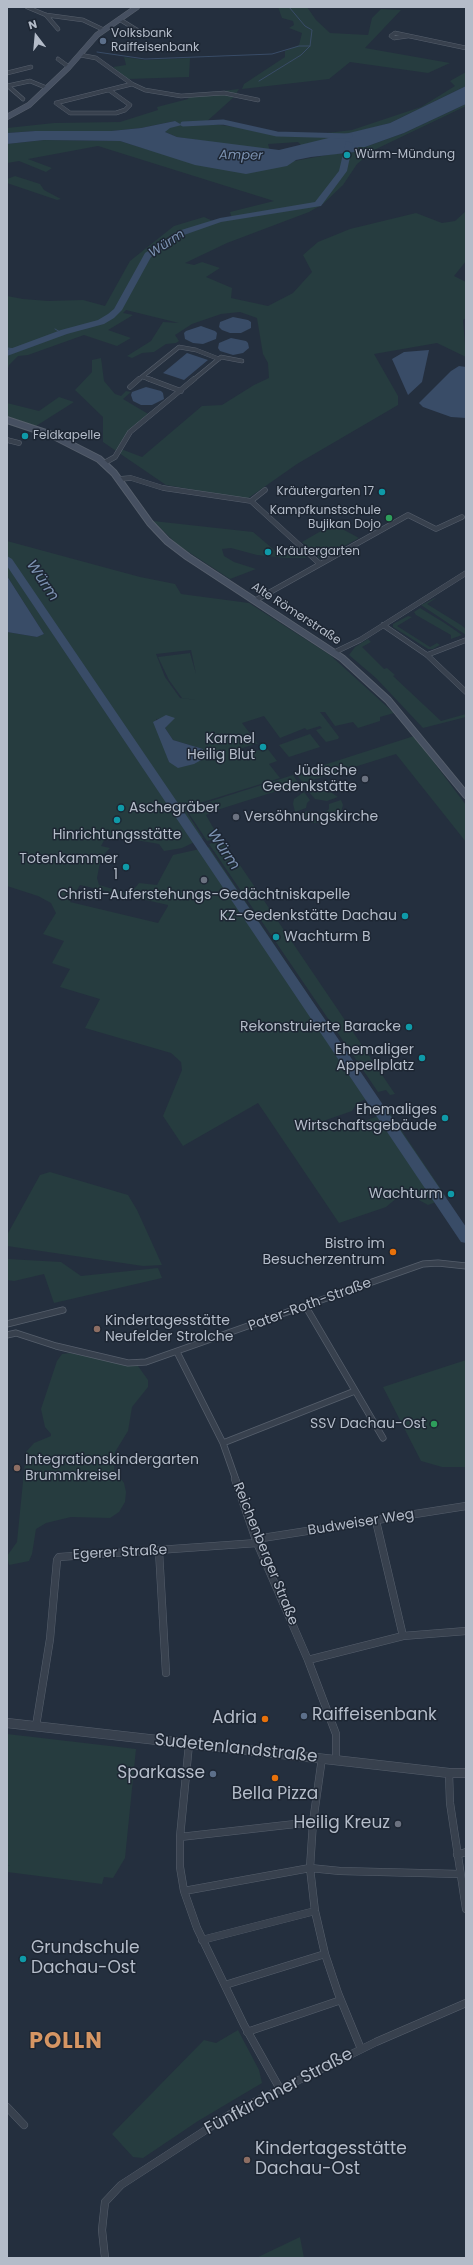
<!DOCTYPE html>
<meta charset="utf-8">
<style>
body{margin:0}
#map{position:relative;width:473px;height:2265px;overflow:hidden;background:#242f3e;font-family:Poppins,sans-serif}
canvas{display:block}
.frame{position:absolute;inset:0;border:8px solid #b4bcc9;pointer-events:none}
.north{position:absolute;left:16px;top:16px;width:40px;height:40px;-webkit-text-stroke:3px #1d2633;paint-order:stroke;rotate:344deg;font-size:11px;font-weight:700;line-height:16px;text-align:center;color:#b4bcc9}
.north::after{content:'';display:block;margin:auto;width:14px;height:18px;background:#b4bcc9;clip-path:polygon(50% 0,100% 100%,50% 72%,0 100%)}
</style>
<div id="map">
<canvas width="473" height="2265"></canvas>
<div class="frame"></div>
<div class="north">N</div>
</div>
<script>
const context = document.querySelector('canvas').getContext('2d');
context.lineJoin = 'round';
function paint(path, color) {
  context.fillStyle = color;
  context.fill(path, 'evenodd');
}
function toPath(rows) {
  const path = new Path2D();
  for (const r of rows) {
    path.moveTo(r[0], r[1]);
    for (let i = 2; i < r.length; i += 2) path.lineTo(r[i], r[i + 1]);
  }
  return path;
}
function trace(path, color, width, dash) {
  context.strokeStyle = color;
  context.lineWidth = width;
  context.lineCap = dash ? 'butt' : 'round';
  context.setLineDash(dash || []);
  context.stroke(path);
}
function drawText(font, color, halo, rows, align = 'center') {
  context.font = font + ' Poppins,sans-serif';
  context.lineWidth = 3;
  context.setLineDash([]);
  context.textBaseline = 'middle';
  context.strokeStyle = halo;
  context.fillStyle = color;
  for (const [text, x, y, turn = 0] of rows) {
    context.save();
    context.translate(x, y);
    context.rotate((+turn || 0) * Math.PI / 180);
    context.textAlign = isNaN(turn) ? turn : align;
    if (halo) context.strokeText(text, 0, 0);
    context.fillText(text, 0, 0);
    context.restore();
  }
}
paint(toPath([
 [278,7,307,7,316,20,330,33,368,35,372,18,381,9,401,10,365,48,450,63,428,73,350,62,329,79,242,89,244,84,285,57,285,51,299,45,302,33,289,28,294,25,293,21,282,18],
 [124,57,145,60,190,58,189,77,128,79,113,67,126,65],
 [466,72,466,86,390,123,302,146,298,142,268,144,270,151,177,137,165,132,175,121,141,128,111,131,35,131,7,133,7,128,54,123,120,122,158,110,157,107,188,99,189,95,239,89,234,97,205,123,290,134,319,134,352,130,421,107,455,86,450,81],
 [466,104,466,106,374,150,357,164,343,185,323,204,309,212,227,243,185,263,194,265,202,262,220,268,206,277,232,288,231,298,268,306,293,293,312,272,303,255,318,242,350,229,416,213,442,223,455,221,466,211,466,261,454,276,466,282,466,318,463,320,466,357,437,343,374,354,398,396,398,405,297,464,247,499,166,485,103,442,103,417,75,390,92,372,92,360,101,358,104,381,115,394,121,396,126,391,131,392,123,399,150,415,130,432,121,449,142,457,202,406,222,405,254,385,269,378,268,363,263,354,257,318,240,312,221,314,192,324,175,335,179,341,176,343,166,344,154,352,142,353,132,358,127,356,151,341,163,322,179,323,126,310,123,313,133,315,108,330,131,338,117,346,84,335,28,355,18,356,9,365,7,372,7,296,23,299,48,301,83,300,105,306,130,261,174,226,204,217,215,222,232,219,230,212,274,201,98,146,28,159,52,168,46,172,19,161,7,163,7,144,44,140,120,141,146,149,294,161,333,154,355,152,358,147,365,147,404,133],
 [15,176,40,184,44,190,61,199,57,200,7,183,7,179],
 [59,397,74,402,36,426,7,419,7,403,39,411],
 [153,521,253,532,279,554,298,550,307,558,286,558,257,555,231,548,222,549,224,556,234,562,256,569,230,579,178,545],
 [333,524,359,538,320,559,302,542],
 [7,541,140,577,175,584,181,594,249,603,330,655,394,713,380,717,380,721,358,728,353,722,335,726,325,712,320,712,339,737,338,739,326,742,316,730,322,728,320,726,307,730,305,728,280,738,264,716,242,723,258,744,255,744,230,752,233,756,236,756,267,748,277,761,269,764,280,778,184,808,203,838,182,848,164,851,159,844,107,835,101,846,110,848,101,857,97,878,99,885,130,894,139,883,157,885,173,855,209,847,375,1095,357,1103,352,1111,326,1120,334,1132,389,1112,447,1198,428,1205,404,1192,386,1207,339,1223,258,1103,183,1146,163,1116,182,1070,181,1062,171,1053,85,1028,100,999,60,987,70,969,52,963,64,941,43,934,56,913,51,903,38,896,7,886,7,632,37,637,44,634,7,576],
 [191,650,196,674,190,653,158,657,169,680,182,698,197,700,180,698,165,677,156,654],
 [174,718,165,728,173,740,203,749,169,762,156,719],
 [80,885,168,905,168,906,158,923,70,902],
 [435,598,436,598,427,604,461,625,466,629,466,635,421,605],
 [420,608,443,622,462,635,451,639,451,635,416,615,414,612],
 [408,616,412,617,397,626,430,647,437,643,440,645,433,649,428,649,393,627,393,624],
 [368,639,371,642,362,647,384,669,387,668,395,675,393,676,441,721,466,714,466,717,423,728,376,678,349,655,355,647],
 [310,734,320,747,289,757,279,745],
 [414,736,466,805,466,842,396,754,303,783,296,774],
 [293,775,299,784,214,811,206,815,219,838,207,841,186,809],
 [319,790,332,793,338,797,327,801,315,799,308,791],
 [304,792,310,800,307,803,306,808,295,812,293,804,294,799],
 [341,800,343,805,341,812,331,820,325,812,329,809,329,804],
 [308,811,321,814,328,822,313,823,296,815],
 [219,841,225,843,395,1094,390,1095,386,1090,378,1092,209,844],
 [50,1172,128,1195,137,1210,162,1265,143,1266,7,1246,7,1235,40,1175],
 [7,1259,61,1262,81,1276,158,1268,162,1278,54,1303,44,1274,14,1281,7,1280],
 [70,1353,138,1366,148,1380,148,1387,132,1407,128,1431,115,1452,114,1470,124,1483,126,1492,125,1502,119,1512,110,1518,71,1517,46,1523,36,1529,32,1554,29,1561,9,1565,7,1556,17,1542,26,1452,34,1443,51,1436,51,1434,45,1427,41,1409,57,1361,62,1354],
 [466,1360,466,1467,442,1467,421,1461,383,1387],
 [7,1734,136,1749,125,1858,113,1878,104,1877,102,1884,7,1872,7,1866,10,1866,7,1865],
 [238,2030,259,2070,262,2083,198,2121,143,2158,133,2157,112,2134,204,2040,216,2043],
 [300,2237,304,2258,256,2258]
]), '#263c3f');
paint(toPath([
 [466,86,466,104,404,133,365,147,358,147,355,152,311,157,296,160,287,166,246,174,195,165,120,141,44,140,7,144,7,133,35,131,111,131,141,128,175,121,182,125,170,128,165,132,177,137,279,150,390,123],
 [233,317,248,320,251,322,251,328,241,333,230,333,222,330,219,327,220,322],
 [201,326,215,331,217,333,216,339,203,344,193,343,185,339,184,333,186,331],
 [231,338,246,341,248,343,249,348,243,353,233,355,220,351,218,348,219,343],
 [429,350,422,382,408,395,392,359,404,352],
 [187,353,208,360,184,380,163,373],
 [459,366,466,367,466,418,451,417,423,407,419,403,451,371],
 [146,387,161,391,163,393,164,399,152,405,141,405,133,401,131,395,132,392],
 [7,576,44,634,37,637,7,632],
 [166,715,175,718,165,728,173,740,203,749,203,759,194,764,178,768,169,762,153,722]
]), '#394c67');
trace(toPath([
 [97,52,145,59,272,54,299,46,310,46],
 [259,81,301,55,310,46,312,30,305,26,289,7],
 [55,329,62,333],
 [7,348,16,349]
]), '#394c67', 1);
trace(toPath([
 [183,124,223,122,277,134,350,136]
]), '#394c67', 5);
paint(toPath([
 [346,141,353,143,347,171,321,206,221,222,184,235,151,257,122,310,114,318,104,324,67,334,7,356,7,350,61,330,98,320,108,314,114,309,145,253,178,231,220,218,315,202,339,171,346,141],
 [7,556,12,559,466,1227,466,1243,461,1242,7,566,7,556]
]), '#394c67');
const minorFar3 = toPath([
 [27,7,46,15,83,20,104,30],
 [46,15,58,29],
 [119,19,145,35],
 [408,36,394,38,391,36,395,33,466,48],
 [80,55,96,58,132,84,145,90,181,96,224,93,258,100],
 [58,59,69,67],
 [7,73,31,67],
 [7,86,30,81,47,88],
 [8,86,23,99],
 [109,90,130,105,125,110,116,113,70,113,56,103,132,84],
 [143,377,152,380],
 [138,380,179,347,196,350,219,359],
 [193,380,221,357,242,361]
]);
const minorFar2 = toPath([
 [149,379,181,391],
 [130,387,139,379],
 [7,440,19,443],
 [104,463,115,457,130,432,194,379],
 [119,479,131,478,163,488,251,501,320,564],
 [251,501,265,490],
 [256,600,408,515,436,529,462,517],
 [383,625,427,655,466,692],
 [335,652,360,640,466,573],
 [427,655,466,640]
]);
const minorFar1 = toPath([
 [306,1307,383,1438],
 [7,1324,63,1310],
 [7,1335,16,1333,56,1346,128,1363,146,1362,423,1264,438,1263,466,1266],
 [177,1352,223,1443,236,1480],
 [223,1443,355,1391]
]);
const minor = toPath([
 [235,1479,257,1543,308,1660,336,1734,336,1760],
 [376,1521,403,1636],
 [256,1539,466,1506],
 [159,1551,166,1673],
 [308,1660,403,1636,466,1631],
 [36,1726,50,1639,57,1560,59,1557,257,1543],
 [189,1744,180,1837,180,1867,184,1891,197,1928,244,2025,280,2089],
 [322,1758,313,1822,310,1868,315,1911,325,1954,338,1993,361,2049],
 [449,1773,450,1803,466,1909],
 [180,1837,313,1822],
 [457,1855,466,1852],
 [184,1891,310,1868,340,1871,460,1874],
 [202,1940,315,1911],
 [225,1985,325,1954],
 [247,2032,341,2000],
 [7,2107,24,2125],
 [105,2258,102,2230,105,2202,121,2185,232,2113,376,2042,466,2003]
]);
const tertiary = toPath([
 [7,1723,449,1773,466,1773]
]);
const secondaryFar1 = toPath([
 [7,117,29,105,68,68,97,35,137,7]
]);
const secondary = toPath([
 [7,420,52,435,99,459,114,473,150,523,167,541,188,557,342,658,388,700,466,795]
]);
trace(minorFar3, '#565f6c', 4.5);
trace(minorFar2, '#565f6c', 5.5);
trace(minorFar1, '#565f6c', 7);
trace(minor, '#565f6c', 8);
trace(tertiary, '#565f6c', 10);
trace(secondaryFar1, '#565f6c', 6);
trace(secondary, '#565f6c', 8);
trace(minorFar3, '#38414e', 3.5);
trace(minorFar2, '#38414e', 4.5);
trace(minorFar1, '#38414e', 5.5);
trace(minor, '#38414e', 7);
trace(tertiary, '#38414e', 9);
trace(secondaryFar1, '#465061', 5);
trace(secondary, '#465061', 6);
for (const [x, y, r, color] of [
 [103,41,4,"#5c6f8a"],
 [347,155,4,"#0f9aa8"],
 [25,436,4,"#0f9aa8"],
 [382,492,4,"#0f9aa8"],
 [389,518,4,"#2e9e5b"],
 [268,552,4,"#0f9aa8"],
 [263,747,4,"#0f9aa8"],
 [365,779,4,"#6b7280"],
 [121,808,4,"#0f9aa8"],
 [236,817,4,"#6b7280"],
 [117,820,4,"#0f9aa8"],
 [126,867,4,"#0f9aa8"],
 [204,880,4,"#6b7280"],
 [405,916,4,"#0f9aa8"],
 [276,937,4,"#0f9aa8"],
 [409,1027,4,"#0f9aa8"],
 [422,1058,4,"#0f9aa8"],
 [445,1118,4,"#0f9aa8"],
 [451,1194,4,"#0f9aa8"],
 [393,1252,4,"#e8710a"],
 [97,1329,4,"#8d6e63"],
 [434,1424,4,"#2e9e5b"],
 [17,1468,4,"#8d6e63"],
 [304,1716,4,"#5c6f8a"],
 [265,1719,4,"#e8710a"],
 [213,1774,4,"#5c6f8a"],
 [275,1778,4,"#e8710a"],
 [398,1824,4,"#6b7280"],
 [23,1959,4,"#0f9aa8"],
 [247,2160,4,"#8d6e63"]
]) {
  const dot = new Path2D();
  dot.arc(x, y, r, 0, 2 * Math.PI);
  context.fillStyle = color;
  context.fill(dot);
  trace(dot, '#1d2633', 1.5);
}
drawText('12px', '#b4bcc9', '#1d2633', [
 ["Volksbank",111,34],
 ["Raiffeisenbank",111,48],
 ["Würm-Mündung",355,155],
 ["Feldkapelle",33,436],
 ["Kräutergarten 17",374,492,"right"],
 ["Kampfkunstschule",381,511,"right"],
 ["Bujikan Dojo",381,525,"right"],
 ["Kräutergarten",276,552]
], 'left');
drawText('12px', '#b4bcc9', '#1d2633', [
 ["Alte Römerstraße",296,614,33]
]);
drawText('italic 13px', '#7c92b1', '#1d2633', [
 ["Amper",241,156,1],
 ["Würm",167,244,-33]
]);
drawText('14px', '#b4bcc9', '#1d2633', [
 ["Karmel",255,739],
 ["Heilig Blut",255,755],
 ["Jüdische",357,771],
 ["Gedenkstätte",357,787],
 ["Aschegräber",129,808,"left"],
 ["Versöhnungskirche",244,817,"left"],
 ["Hinrichtungsstätte",117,835,"center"],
 ["Totenkammer",118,859],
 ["1",118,875],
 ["Christi-Auferstehungs-Gedächtniskapelle",204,895,"center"],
 ["KZ-Gedenkstätte Dachau",397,916],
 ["Wachturm B",284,937,"left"],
 ["Rekonstruierte Baracke",401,1027],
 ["Ehemaliger",414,1050],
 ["Appellplatz",414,1066],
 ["Ehemaliges",437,1110],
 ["Wirtschaftsgebäude",437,1126],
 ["Wachturm",443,1194],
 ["Bistro im",385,1244],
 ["Besucherzentrum",385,1260],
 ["Kindertagesstätte",105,1321,"left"],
 ["Neufelder Strolche",105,1337,"left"],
 ["SSV Dachau-Ost",426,1424],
 ["Integrationskindergarten",25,1460,"left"],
 ["Brummkreisel",25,1476,"left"]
], 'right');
drawText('14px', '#b4bcc9', '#1d2633', [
 ["Pater-Roth-Straße",310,1305,-20],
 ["Budweiser Weg",361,1523,-9],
 ["Egerer Straße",120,1553,-3],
 ["Reichenberger Straße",265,1554,68]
]);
drawText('italic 15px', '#7c92b1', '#1d2633', [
 ["Würm",42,581,56],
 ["Würm",223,850,56]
]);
drawText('17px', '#b4bcc9', '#1d2633', [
 ["Raiffeisenbank",312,1716],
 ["Adria",257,1719,"right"],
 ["Sparkasse",205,1774,"right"],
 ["Bella Pizza",275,1795,"center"],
 ["Heilig Kreuz",390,1824,"right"],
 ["Grundschule",31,1949],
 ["Dachau-Ost",31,1969],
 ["Kindertagesstätte",255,2150],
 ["Dachau-Ost",255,2170]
], 'left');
drawText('17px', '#b4bcc9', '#1d2633', [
 ["Sudetenlandstraße",236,1749,6],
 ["Fünfkirchner Straße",279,2092,-28]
]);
context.letterSpacing = '1px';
drawText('bold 22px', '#d59563', '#1d2633', [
 ["POLLN",66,2042]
]);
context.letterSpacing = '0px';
</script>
